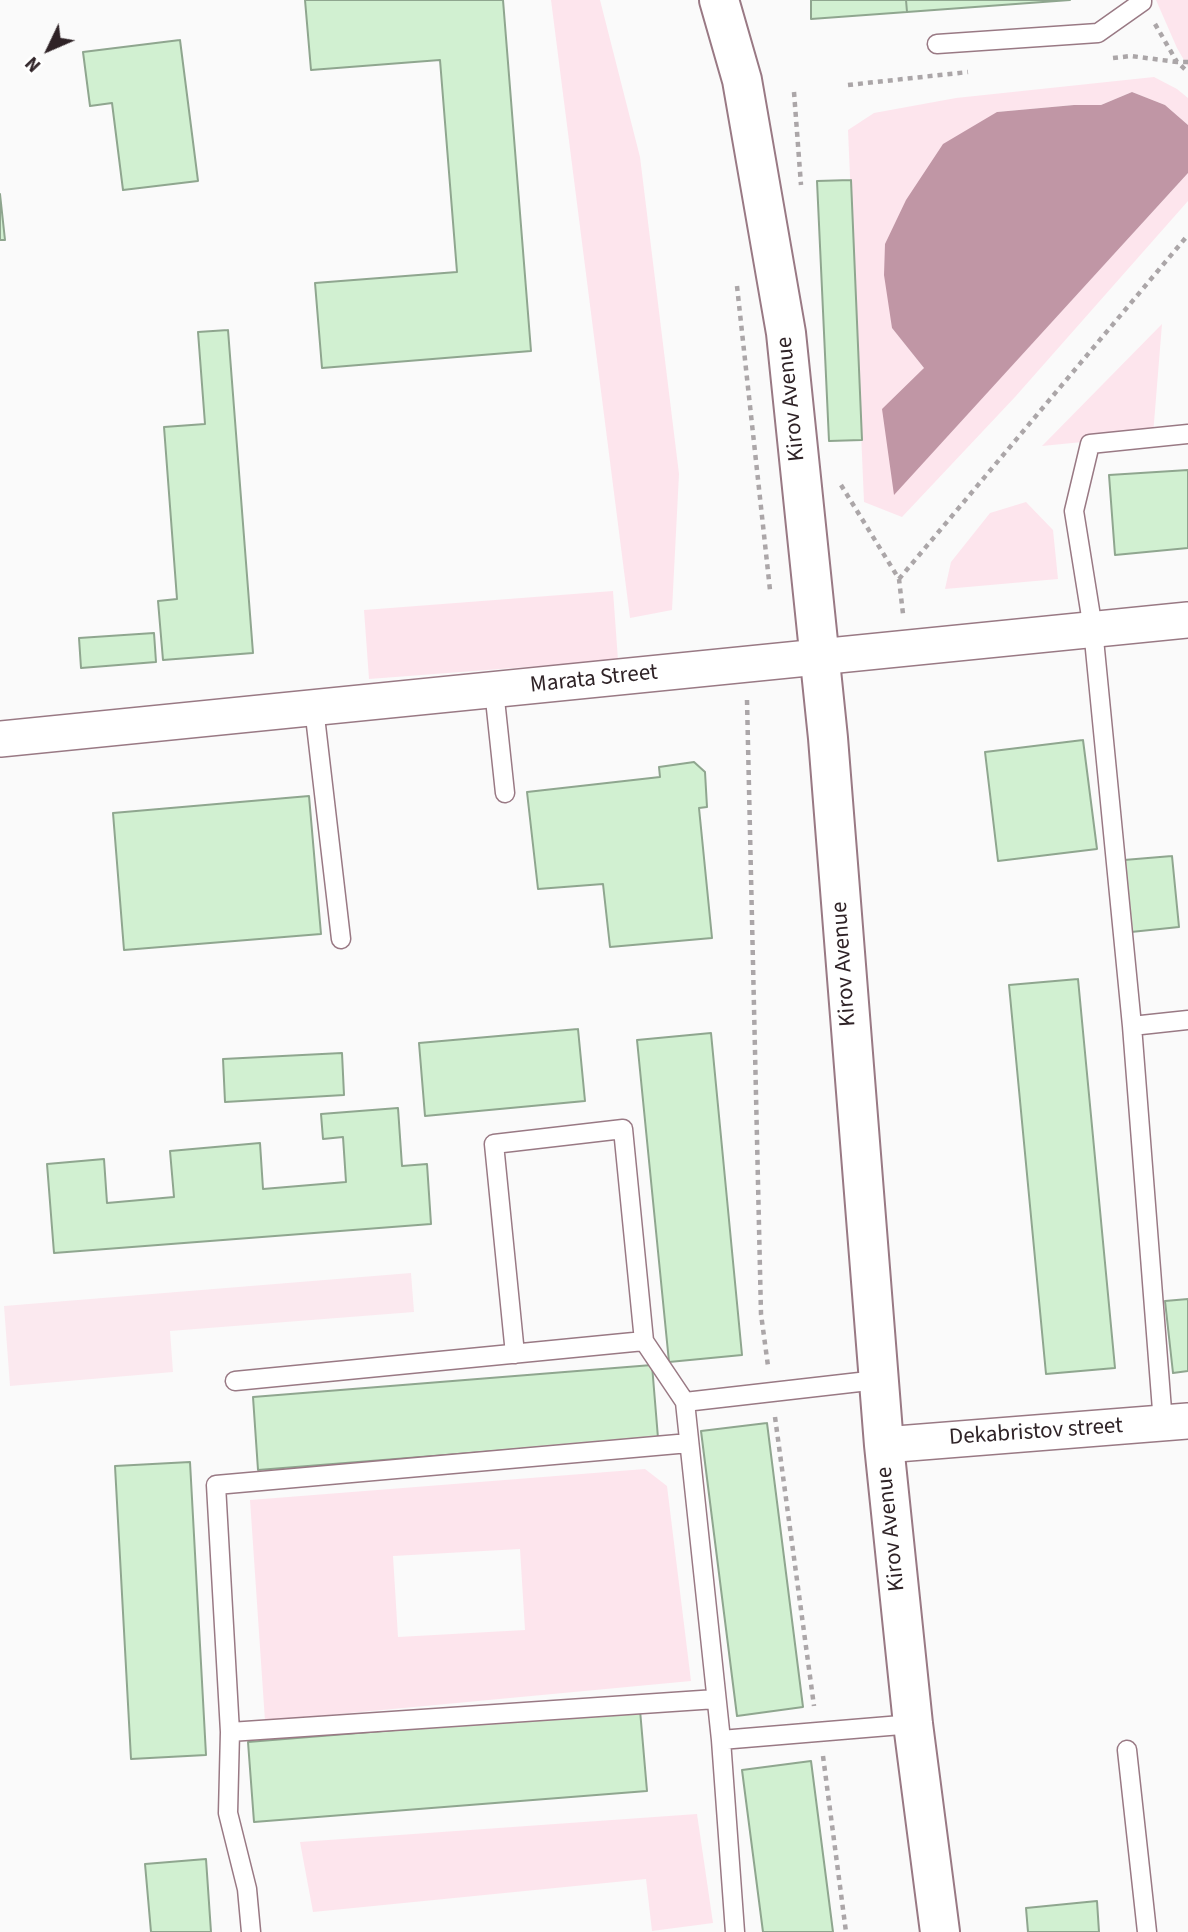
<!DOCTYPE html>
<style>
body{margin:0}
#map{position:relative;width:1188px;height:1932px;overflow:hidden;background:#fafafa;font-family:"Source Sans 3",sans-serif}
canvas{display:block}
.north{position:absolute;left:14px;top:14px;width:70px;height:70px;-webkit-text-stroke:5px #fff;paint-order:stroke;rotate:226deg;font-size:19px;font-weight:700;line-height:28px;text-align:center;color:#2f2327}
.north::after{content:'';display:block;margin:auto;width:24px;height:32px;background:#2f2327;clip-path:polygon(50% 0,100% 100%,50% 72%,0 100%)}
</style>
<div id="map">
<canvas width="1188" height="1932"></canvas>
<div class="north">N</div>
</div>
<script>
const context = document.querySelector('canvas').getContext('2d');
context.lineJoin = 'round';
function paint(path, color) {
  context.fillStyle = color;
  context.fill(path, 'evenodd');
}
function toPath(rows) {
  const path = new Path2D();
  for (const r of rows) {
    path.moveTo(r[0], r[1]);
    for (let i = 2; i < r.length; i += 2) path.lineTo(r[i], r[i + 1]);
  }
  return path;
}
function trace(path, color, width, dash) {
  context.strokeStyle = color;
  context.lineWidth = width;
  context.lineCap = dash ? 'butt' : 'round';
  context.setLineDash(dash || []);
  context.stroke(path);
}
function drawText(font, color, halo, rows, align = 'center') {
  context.font = font + ' "Source Sans 3",sans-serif';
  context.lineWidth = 5;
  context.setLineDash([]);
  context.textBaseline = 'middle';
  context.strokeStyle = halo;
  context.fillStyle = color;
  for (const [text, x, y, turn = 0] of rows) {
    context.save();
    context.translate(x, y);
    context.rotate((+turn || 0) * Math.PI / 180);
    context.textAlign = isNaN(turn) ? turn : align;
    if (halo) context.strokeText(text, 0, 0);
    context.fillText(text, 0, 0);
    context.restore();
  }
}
paint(toPath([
 [411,1273,414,1312,170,1331,173,1372,10,1386,4,1306]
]), '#fbe9ef');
paint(toPath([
 [551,0,600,0,640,157,679,474,672,610,630,618],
 [1156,0,1188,0,1188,67,1177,48],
 [1154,77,1177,89,1188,98,1188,125,1165,105,1132,92,1101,105,1074,105,997,112,892,328,924,368,894,494,1188,173,1188,201,1015,397,902,517,864,502,848,130,874,113,956,98],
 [1162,324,1153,435,1042,446],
 [1026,502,1053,530,1058,579,945,589,951,562,990,513],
 [613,591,618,660,369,679,364,610],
 [645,1469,667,1486,691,1681,265,1721,250,1500],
 [520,1549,525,1630,398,1637,393,1556],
 [697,1814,713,1923,652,1931,646,1879,313,1912,300,1842]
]), '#fde5ed');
paint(toPath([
 [1132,92,1165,105,1188,125,1188,173,894,495,882,409,924,368,892,328,884,275,885,244,906,200,943,144,997,112,1074,105,1101,105]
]), '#c096a5');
const building = toPath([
 [305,0,503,0,531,351,322,368,315,283,457,272,440,60,311,70,305,0],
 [811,0,906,0,907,12,811,19,811,0],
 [906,0,1070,0,907,12,906,0],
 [180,40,198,181,123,190,112,103,90,106,83,52,180,40],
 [851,180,862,440,829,441,817,181,851,180],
 [0,194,5,240,0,240,0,194],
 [228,330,253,653,163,660,158,601,177,599,164,427,205,424,198,332,228,330],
 [1188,470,1188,548,1115,555,1109,475,1188,470],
 [154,633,156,662,81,668,79,638,154,633],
 [1083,740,1097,849,998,861,985,752,1083,740],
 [694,762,705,772,707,807,699,808,712,938,610,947,603,884,538,889,527,792,660,777,659,767,694,762],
 [309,796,321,934,124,950,113,813,309,796],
 [1172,856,1179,927,1131,932,1124,860,1172,856],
 [1078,979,1115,1368,1046,1374,1009,985,1078,979],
 [578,1029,585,1101,425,1116,419,1043,578,1029],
 [711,1033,742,1355,669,1362,637,1040,711,1033],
 [342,1053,344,1095,225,1102,223,1059,342,1053],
 [398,1108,402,1166,427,1164,431,1224,54,1253,47,1164,104,1159,107,1203,174,1197,170,1151,260,1143,263,1189,346,1182,343,1137,323,1139,321,1114,398,1108],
 [1188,1299,1188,1371,1173,1373,1165,1301,1188,1299],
 [652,1365,658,1438,258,1470,253,1397,652,1365],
 [767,1423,803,1707,737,1716,701,1431,767,1423],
 [190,1462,206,1755,131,1759,115,1466,190,1462],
 [640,1710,647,1791,254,1822,248,1742,640,1710],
 [811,1761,833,1932,763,1932,742,1770,811,1761],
 [206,1859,211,1932,151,1932,145,1864,206,1859],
 [1097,1901,1099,1932,1028,1932,1026,1908,1097,1901]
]);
paint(building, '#d1f0d1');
trace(building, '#8fa68f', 2);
const lane = toPath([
 [937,44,1098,33,1142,2,1142,0],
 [494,690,505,793],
 [314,708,341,939],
 [1132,1026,1093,629,1074,511,1090,444,1188,434],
 [515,1354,494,1144,623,1129,644,1341,685,1402,721,1740,735,1932],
 [235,1381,644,1341],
 [685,1402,877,1380],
 [1163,1423,1132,1026,1188,1020],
 [230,1732,716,1699],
 [721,1740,913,1724],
 [1127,1750,1147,1932],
 [251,1932,247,1889,228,1813,230,1732,216,1485,689,1443]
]);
const street = toPath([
 [0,739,1188,620],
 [884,1445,1188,1421]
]);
const primary = toPath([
 [719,0,742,80,786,333,828,738,884,1445,913,1724,940,1932]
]);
trace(lane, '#997984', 21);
trace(street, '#997984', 38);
trace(primary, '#997984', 42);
trace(toPath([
 [1155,24,1177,62,1188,62],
 [1113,58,1131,56,1177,62,1188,72],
 [848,85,968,72],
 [794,92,801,185],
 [737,286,770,590],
 [841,485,899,579,903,614],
 [899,579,1188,235],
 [747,700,761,1314,768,1366],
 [775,1417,814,1706],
 [823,1756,846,1932]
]), '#aba6a8', 4.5, [5, 5]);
trace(lane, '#fff', 18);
trace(street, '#fff', 35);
trace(primary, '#fff', 38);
drawText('23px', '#2f2327', '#fff', [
 ["Kirov Avenue",792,399,-96],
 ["Marata Street",594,680,-6],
 ["Kirov Avenue",845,964,-94],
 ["Dekabristov street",1036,1433,-4],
 ["Kirov Avenue",892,1529,-96]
]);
</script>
